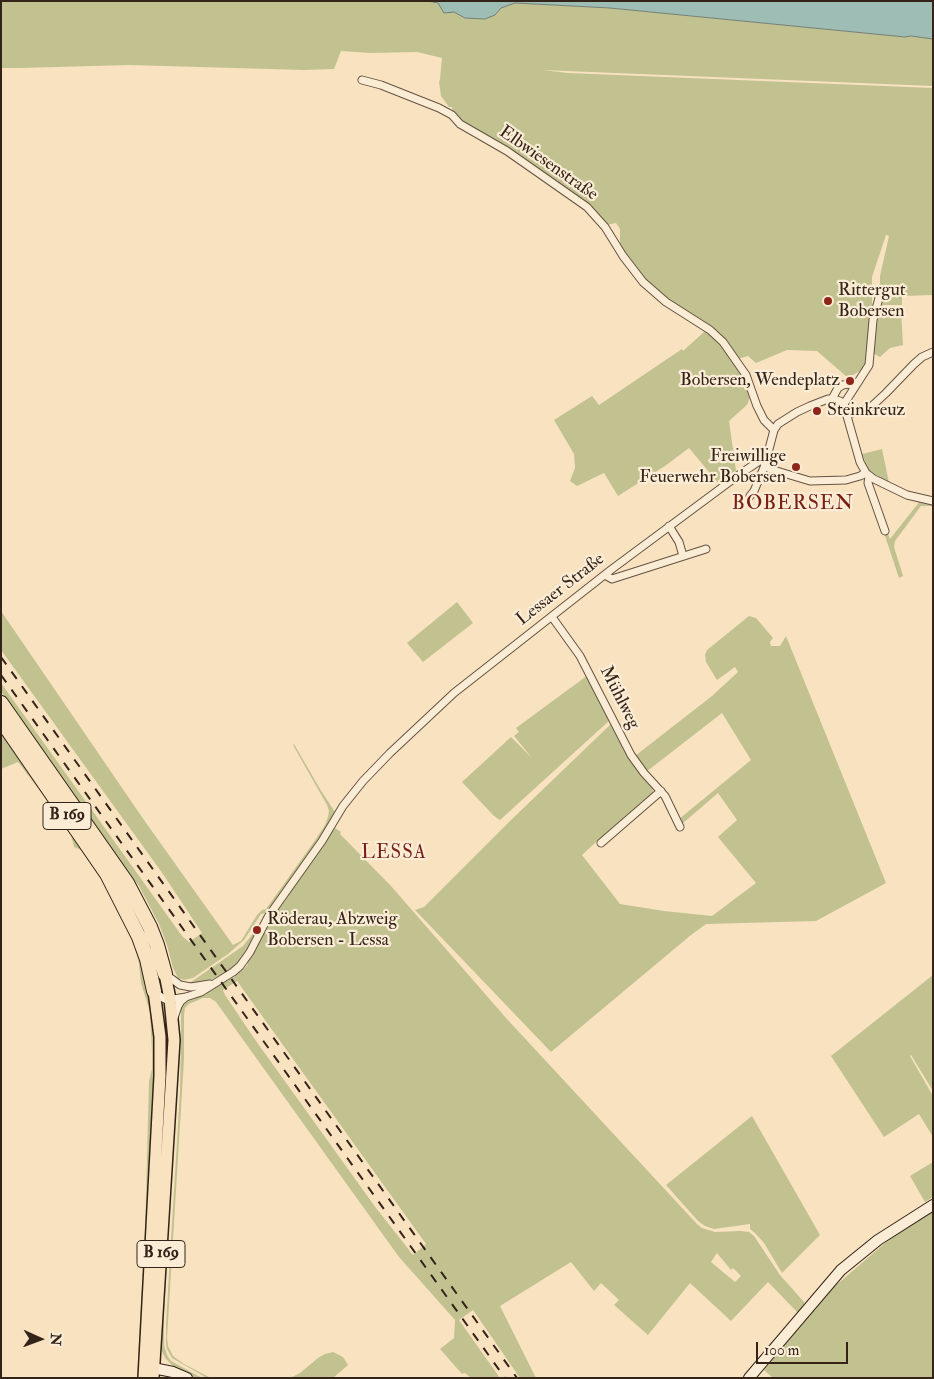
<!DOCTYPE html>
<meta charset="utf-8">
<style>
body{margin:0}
#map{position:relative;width:934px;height:1379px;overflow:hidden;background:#f9e2c0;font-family:"IM FELL Double Pica",serif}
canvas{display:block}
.frame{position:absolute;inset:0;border:2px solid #332318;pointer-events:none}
.north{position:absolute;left:15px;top:1314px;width:50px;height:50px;-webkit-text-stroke:4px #fbecd6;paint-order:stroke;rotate:92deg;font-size:14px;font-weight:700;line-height:20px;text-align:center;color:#332318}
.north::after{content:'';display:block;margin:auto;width:18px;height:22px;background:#332318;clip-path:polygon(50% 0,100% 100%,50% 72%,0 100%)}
.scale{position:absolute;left:756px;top:1342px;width:92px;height:22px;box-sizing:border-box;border:2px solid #332318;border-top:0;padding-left:6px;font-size:15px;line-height:18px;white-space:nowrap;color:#332318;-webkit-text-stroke:4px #fbecd6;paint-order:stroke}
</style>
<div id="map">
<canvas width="934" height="1379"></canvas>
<div class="frame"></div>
<div class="north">N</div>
<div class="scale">100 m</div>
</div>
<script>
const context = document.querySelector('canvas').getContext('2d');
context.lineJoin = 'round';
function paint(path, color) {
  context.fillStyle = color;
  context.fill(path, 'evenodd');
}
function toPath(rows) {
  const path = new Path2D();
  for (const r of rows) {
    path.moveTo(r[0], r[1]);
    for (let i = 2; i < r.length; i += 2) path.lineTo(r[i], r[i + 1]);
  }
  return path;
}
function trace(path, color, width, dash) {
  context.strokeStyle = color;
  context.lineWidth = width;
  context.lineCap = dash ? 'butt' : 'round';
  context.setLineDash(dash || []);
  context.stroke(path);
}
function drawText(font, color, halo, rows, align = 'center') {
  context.font = font + ' "IM FELL Double Pica",serif';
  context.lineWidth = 4.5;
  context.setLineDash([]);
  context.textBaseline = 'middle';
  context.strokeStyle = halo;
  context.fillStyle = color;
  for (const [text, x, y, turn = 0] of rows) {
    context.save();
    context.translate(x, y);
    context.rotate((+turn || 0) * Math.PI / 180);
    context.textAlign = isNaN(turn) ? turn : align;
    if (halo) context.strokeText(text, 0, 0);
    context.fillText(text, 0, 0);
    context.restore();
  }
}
paint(toPath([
 [1,1,428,1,438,3,465,18,495,15,501,8,515,3,610,8,904,37,911,36,933,39,933,86,542,70,568,73,933,88,933,295,902,296,902,305,882,305,880,303,880,276,889,236,886,235,872,277,872,305,867,351,867,362,863,369,855,374,847,377,817,351,787,350,756,363,748,356,737,359,725,342,644,282,620,247,620,229,616,223,606,225,599,215,595,211,458,120,453,113,452,107,449,107,441,96,439,82,440,79,442,58,417,52,370,53,341,51,334,69,304,70,129,65,20,68,1,68],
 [887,308,901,310,903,345,890,348,880,357,873,353,875,320,879,311],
 [705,331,723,345,745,380,751,395,747,405,729,421,736,471,719,484,689,448,665,466,618,496,604,473,577,486,570,481,575,468,574,454,554,420,592,396,599,405,682,349,683,351],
 [882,449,889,483,869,470,862,454],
 [920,501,933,503,933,506,921,506,895,541,894,547,903,576,899,578,884,533,887,532,890,539],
 [457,602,473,623,423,662,407,643],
 [1,611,144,820,233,945,241,941,257,915,262,910,266,909,316,839,325,825,328,817,329,811,327,805,293,745,294,744,320,789,335,812,319,839,293,876,266,913,261,914,244,940,228,954,193,978,184,980,178,978,173,968,167,945,159,924,139,886,126,869,1,691,1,683,182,936,189,942,202,933,163,874,1,650],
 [749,616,756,618,773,638,770,642,771,646,780,646,786,636,886,883,816,921,706,924,691,935,551,1052,415,910,424,907,510,821,612,723,635,766,652,787,653,791,652,797,598,844,596,842,582,855,620,904,664,911,712,916,756,883,718,837,737,820,718,793,682,824,679,819,751,760,722,713,646,772,635,756,712,696,738,672,735,667,717,680,706,662,705,655,707,650],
 [588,675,610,720,500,820,494,816,462,782,511,737,532,758,514,736,519,732,516,728],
 [1,728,98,866,136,943,148,988,155,1032,155,1088,151,1118,152,1137,141,1378,137,1378,145,1234,149,1081,152,1069,152,1052,150,1012,141,983,139,964,135,948,127,928,104,883,86,856,81,850,74,847,71,835,63,821,18,762,1,769],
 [335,828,341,832,340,834,391,886,506,1018,697,1224,702,1228,715,1232,741,1231,749,1232,754,1236,780,1275,804,1302,805,1305,799,1314,768,1282,731,1321,690,1283,648,1335,614,1305,619,1300,601,1283,594,1291,571,1262,500,1306,536,1378,520,1378,473,1310,459,1320,500,1378,471,1378,465,1373,462,1374,440,1349,454,1338,455,1320,399,1257,216,1002,210,998,203,998,189,1004,185,1008,184,1015,184,1059,167,1338,168,1346,173,1356,184,1364,211,1378,207,1378,172,1358,167,1349,166,1344,166,1324,180,1091,181,1041,181,1008,186,1002,195,999,194,996,202,993,203,995,207,994,207,991,234,977,246,967,248,964,247,962,253,954,260,938,261,939,266,928,265,927],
 [237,981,426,1244,413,1255,376,1208,256,1041,225,995,223,990],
 [717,1253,731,1270,733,1268,741,1276,735,1282,711,1262],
 [254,932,256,933,247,951,237,964,230,970,208,981,192,985,191,982,243,946],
 [933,975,933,1091,911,1055,910,1056,933,1096,933,1137,919,1114,884,1137,831,1056],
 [752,1116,820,1235,782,1273,764,1243,755,1233,750,1229,750,1224,714,1229,705,1226,698,1221,666,1185],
 [174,1134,164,1316,164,1345,167,1355,171,1361,202,1378,196,1378,173,1366,165,1358,160,1347,172,1142],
 [933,1162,933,1197,925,1202,910,1176],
 [933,1209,933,1378,773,1378,764,1370,827,1293,906,1225],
 [333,1352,343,1357,348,1365,333,1378,290,1378,300,1373,318,1358,325,1354]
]), '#c1c290');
const water = toPath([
 [428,1,933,1,933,39,911,36,905,37,610,8,515,3,501,8,495,15,485,19,465,18,454,12,444,13,438,3,428,1]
]);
paint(water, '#9ebdb5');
trace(water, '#737f76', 1);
const street = toPath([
 [362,80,381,85,439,108,452,115,460,124,507,151,587,207,605,227,623,256,643,282,666,302,710,330,723,342,746,375,757,406,764,420,774,430],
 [832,399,838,388,843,385,849,384,854,387],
 [844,404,869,365,873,320,879,298],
 [847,414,861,411,872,406,886,393,914,364,922,357,933,352],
 [762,459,765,465,770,469,810,481,846,480,860,476,866,473],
 [869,476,868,483,885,531],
 [750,496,754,491,765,465],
 [669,526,679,542,683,556],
 [605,575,612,579,706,549],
 [552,617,580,656,631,755,644,773,665,796,680,827],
 [601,843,661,791],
 [165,974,180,985,191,987,210,984],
 [155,992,161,997,167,1000,186,997,201,992,233,972,240,966,250,952,268,917,322,841,343,806,363,781,390,753,454,693,612,569,736,477,762,459,769,449,774,430,778,424,797,412,810,406,828,399,832,399,840,401,844,404,845,409,860,462,866,473,874,479,907,495,933,501],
 [174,1018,178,1006,181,1001,186,997]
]);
const secondary = toPath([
 [153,1368,173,1372,187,1378],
 [749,1378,841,1270,878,1240,933,1205]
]);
const primary = toPath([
 [144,1378,160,1076,160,1037,154,991],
 [153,1378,174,1040,170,999,165,974]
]);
const highway = toPath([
 [1,703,127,883,150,927,157,945,165,974],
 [1,720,107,874,139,937,147,959,154,991]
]);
trace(street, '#645342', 9);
trace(secondary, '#332318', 12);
trace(primary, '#332318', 14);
trace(highway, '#332318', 16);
trace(street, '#fbecd6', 7);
trace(secondary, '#fbecd6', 10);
trace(primary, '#f9e2c0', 11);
trace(highway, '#f9e2c0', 14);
trace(toPath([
 [1,657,517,1378],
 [1,675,505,1378]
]), '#332318', 2, [9, 9]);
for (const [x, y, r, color] of [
 [828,301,5,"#8f2418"],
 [850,381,5,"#8f2418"],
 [817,411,5,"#8f2418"],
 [796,467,5,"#8f2418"],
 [257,930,5,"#8f2418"]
]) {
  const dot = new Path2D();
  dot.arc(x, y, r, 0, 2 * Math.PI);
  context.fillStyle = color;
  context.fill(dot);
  trace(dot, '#fbecd6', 2);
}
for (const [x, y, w] of [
 [67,816,48],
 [161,1254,48]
]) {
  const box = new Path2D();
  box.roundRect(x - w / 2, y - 13.5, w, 27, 4);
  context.fillStyle = '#fbecd6';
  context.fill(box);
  trace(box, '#332318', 1);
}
drawText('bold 16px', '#332318', null, [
 ["B 169",67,816],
 ["B 169",161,1254]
]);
drawText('18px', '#332318', '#fbecd6', [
 ["Elbwiesenstraße",548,164,35],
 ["Lessaer Straße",561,590,-38],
 ["Mühlweg",619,698,63]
]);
drawText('18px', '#332318', '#fbecd6', [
 ["Rittergut",838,291],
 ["Bobersen",838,312],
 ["Bobersen, Wendeplatz",840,381,"right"],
 ["Steinkreuz",827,411],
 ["Freiwillige",786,457,"right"],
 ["Feuerwehr Bobersen",786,478,"right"],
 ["Röderau, Abzweig",267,920],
 ["Bobersen - Lessa",267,941]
], 'left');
context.letterSpacing = '1px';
drawText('19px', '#7a1f14', '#fbecd6', [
 ["LESSA",394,854]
]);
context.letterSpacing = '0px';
context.letterSpacing = '1px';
drawText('20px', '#7a1f14', '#fbecd6', [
 ["BOBERSEN",793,505]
]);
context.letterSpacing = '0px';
</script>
